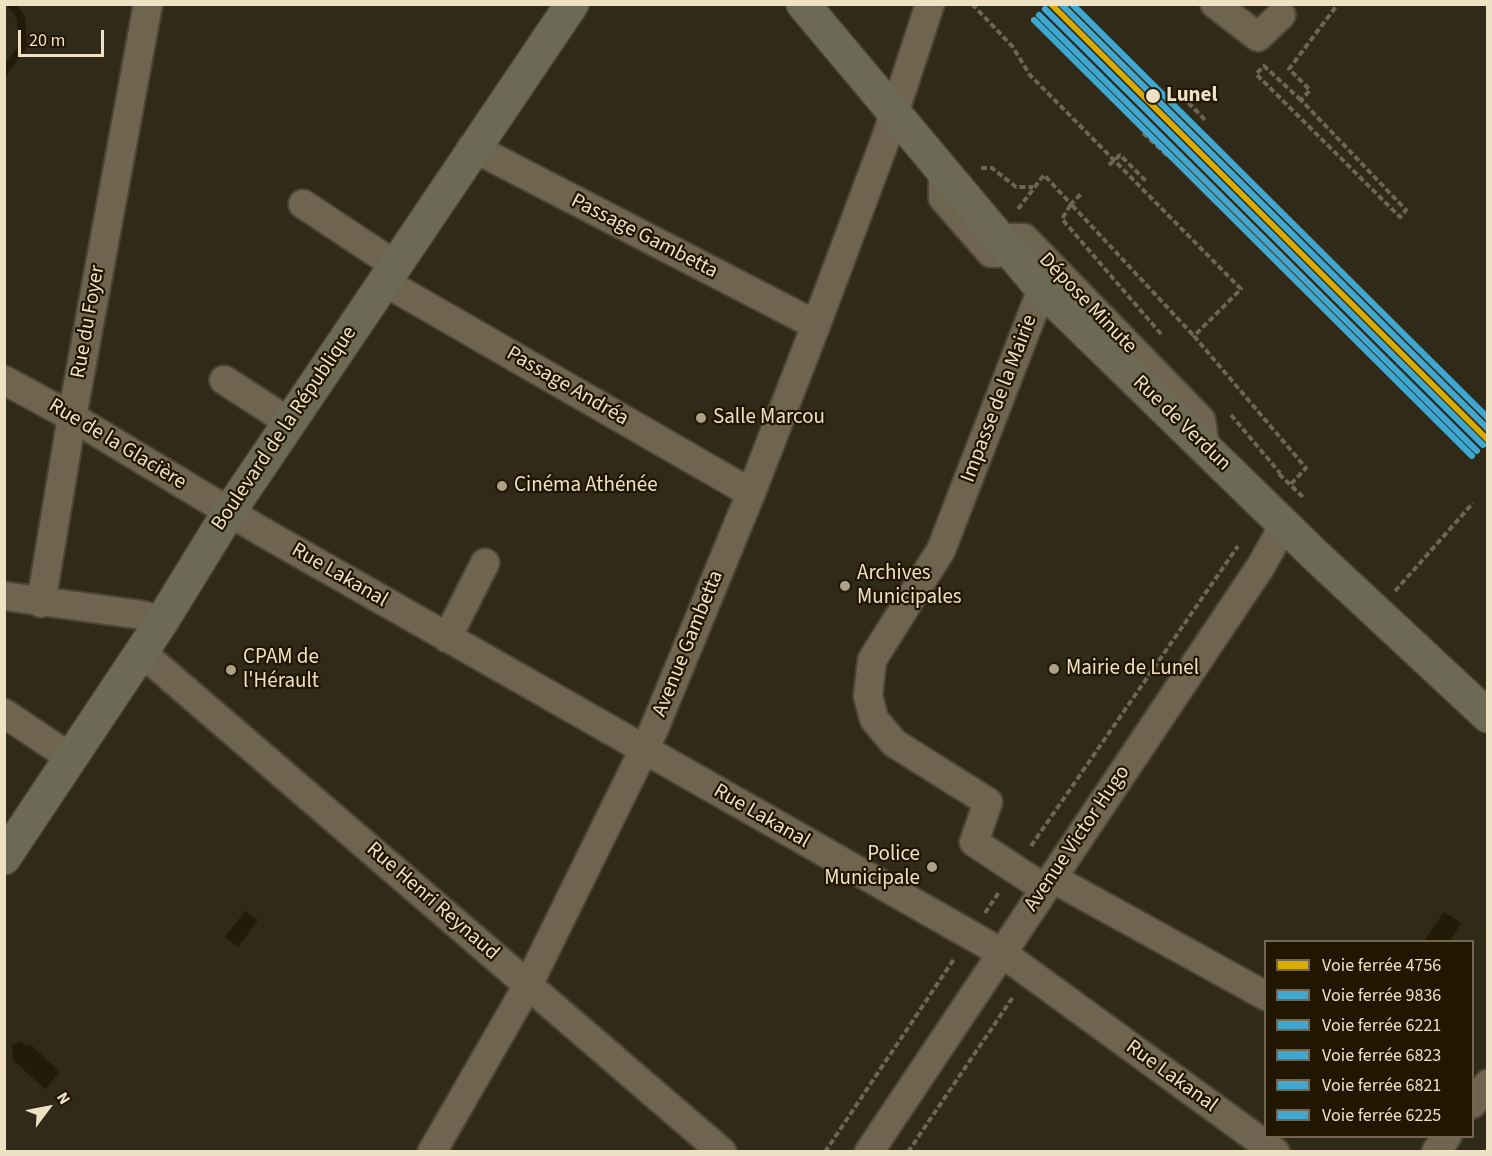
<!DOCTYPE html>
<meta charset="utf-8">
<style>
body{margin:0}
#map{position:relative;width:1492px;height:1156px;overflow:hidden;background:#322a18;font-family:"Source Sans 3",sans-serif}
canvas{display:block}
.frame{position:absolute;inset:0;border:6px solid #efe1c3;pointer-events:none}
.legend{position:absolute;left:1264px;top:940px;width:210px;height:198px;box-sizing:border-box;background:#211600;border:2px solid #73674e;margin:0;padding:8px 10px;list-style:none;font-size:18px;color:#efe1c3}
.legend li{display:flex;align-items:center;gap:12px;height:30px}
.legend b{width:30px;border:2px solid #73674e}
.north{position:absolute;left:18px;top:1078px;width:60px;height:60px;-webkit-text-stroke:4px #211600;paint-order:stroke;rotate:58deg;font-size:16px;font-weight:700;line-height:24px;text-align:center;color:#efe1c3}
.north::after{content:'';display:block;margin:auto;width:21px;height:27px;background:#efe1c3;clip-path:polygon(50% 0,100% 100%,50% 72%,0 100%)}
.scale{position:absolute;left:18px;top:30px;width:86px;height:27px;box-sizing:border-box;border:3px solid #efe1c3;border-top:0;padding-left:8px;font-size:18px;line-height:21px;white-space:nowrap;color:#efe1c3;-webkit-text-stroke:4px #211600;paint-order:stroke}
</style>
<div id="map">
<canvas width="1492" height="1156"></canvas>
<div class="frame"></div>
<ul class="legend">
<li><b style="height:8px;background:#d8ab00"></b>Voie ferrée 4756</li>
<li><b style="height:8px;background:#40a8d0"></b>Voie ferrée 9836</li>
<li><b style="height:8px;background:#40a8d0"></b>Voie ferrée 6221</li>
<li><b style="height:8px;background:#40a8d0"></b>Voie ferrée 6823</li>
<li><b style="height:8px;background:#40a8d0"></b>Voie ferrée 6821</li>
<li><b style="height:8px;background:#40a8d0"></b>Voie ferrée 6225</li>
</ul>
<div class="north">N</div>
<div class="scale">20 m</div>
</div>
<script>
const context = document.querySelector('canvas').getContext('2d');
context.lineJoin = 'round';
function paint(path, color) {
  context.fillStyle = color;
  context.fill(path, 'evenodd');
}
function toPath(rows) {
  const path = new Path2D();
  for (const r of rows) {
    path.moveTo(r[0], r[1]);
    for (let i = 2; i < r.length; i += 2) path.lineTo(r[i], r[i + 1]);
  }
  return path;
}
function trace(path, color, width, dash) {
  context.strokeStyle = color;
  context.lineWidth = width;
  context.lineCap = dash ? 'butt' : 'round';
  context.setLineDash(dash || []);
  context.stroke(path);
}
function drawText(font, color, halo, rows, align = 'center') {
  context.font = font + ' "Source Sans 3",sans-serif';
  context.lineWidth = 4.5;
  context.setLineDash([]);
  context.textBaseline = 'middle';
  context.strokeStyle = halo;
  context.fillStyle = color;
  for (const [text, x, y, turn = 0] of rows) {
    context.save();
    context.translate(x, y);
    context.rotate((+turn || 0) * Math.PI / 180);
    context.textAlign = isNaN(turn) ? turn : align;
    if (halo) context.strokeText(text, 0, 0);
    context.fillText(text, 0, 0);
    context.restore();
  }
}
paint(toPath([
 [245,911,258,920,238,947,225,937],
 [1444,912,1461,923,1450,941,1424,941],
 [21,1041,27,1046,30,1044,60,1072,45,1089,13,1060,12,1045]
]), '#231a07');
trace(toPath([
 [4,72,23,46,21,18,11,4]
]), '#231a07', 8);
const minor = toPath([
 [1215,4,1258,37,1281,15],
 [472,147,816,325],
 [943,174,943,198,991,253,997,253],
 [303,204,395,265],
 [997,238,1024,238,1201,420,1205,448],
 [383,281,751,493],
 [1042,289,941,550,872,660,868,696,874,719,894,743,988,802,974,842,1045,889],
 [4,380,72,417,261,531,1002,953,1275,1152],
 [224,380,289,422],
 [4,596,142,615,162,621],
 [41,603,72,417,148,4],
 [447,638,485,563],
 [141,652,722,1152],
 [4,713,71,758],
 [1052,878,1266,996],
 [1472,1104,1488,1084],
 [432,1152,528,985,654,729,751,493,816,325,886,138,930,4],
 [869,1152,1261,566,1284,525],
 [1436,1152,1447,1136]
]);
const major = toPath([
 [803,4,1042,289,1314,554,1488,716],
 [4,858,162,621,229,512,572,4]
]);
trace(minor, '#4c4535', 32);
trace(major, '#4c4535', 36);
trace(toPath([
 [972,4,1012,46,1030,75,1241,289,1194,336,1306,468,1291,484],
 [1182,96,1206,121],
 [1301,100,1264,66,1256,74,1400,217,1406,210,1301,100,1310,90,1289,69,1338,4],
 [1143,133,1170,158],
 [1109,165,1120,155,1147,182],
 [981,168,992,168,1016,187,1033,187],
 [1018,209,1044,175,1071,204,1082,193],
 [1161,334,1062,219,1071,204,1194,336],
 [1231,415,1280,473],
 [1279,474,1304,498],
 [1395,591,1473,503],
 [1031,846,1238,546],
 [985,913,999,892],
 [825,1152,954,959],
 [908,1152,1013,997]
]), '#6e6655', 4, [6, 3]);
trace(minor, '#6e644f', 28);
trace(major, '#6c6a54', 33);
trace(toPath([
 [1051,4,1488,440]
]), '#d8ab00', 6);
trace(toPath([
 [1045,9,1483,445]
]), '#40a8d0', 6);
trace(toPath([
 [1061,4,1488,429]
]), '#40a8d0', 6);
trace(toPath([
 [1039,15,1477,451]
]), '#40a8d0', 6);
trace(toPath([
 [1072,4,1488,418]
]), '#40a8d0', 6);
trace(toPath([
 [1034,20,1472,456]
]), '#40a8d0', 6);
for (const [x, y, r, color] of [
 [1153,96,8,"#efe1c3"],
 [701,418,6,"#ada187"],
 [502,486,6,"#ada187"],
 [845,586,6,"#ada187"],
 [1054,669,6,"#ada187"],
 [231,670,6,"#ada187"],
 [932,867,6,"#ada187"]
]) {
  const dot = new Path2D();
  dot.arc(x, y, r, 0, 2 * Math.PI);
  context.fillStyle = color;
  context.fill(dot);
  trace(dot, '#211600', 2);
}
drawText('bold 21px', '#efe1c3', '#211600', [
 ["Lunel",1166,96]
], 'left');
drawText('21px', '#efe1c3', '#211600', [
 ["Passage Gambetta",644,237,27],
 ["Dépose Minute",1087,304,46],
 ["Rue du Foyer",89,322,-80],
 ["Passage Andréa",567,387,30],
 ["Impasse de la Mairie",1000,399,-69],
 ["Rue de Verdun",1181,424,44],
 ["Boulevard de la République",285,429,-56],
 ["Rue de la Glacière",117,445,31],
 ["Rue Lakanal",339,576,30],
 ["Avenue Gambetta",689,644,-68],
 ["Rue Lakanal",761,817,30],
 ["Avenue Victor Hugo",1078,839,-56],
 ["Rue Henri Reynaud",432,902,41],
 ["Rue Lakanal",1171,1077,36]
]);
drawText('21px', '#efe1c3', '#211600', [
 ["Salle Marcou",713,418],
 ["Cinéma Athénée",514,486],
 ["Archives",857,574],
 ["Municipales",857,598],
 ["CPAM de",243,658],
 ["l'Hérault",243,682],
 ["Mairie de Lunel",1066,669],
 ["Police",920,855,"right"],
 ["Municipale",920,879,"right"]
], 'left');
</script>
